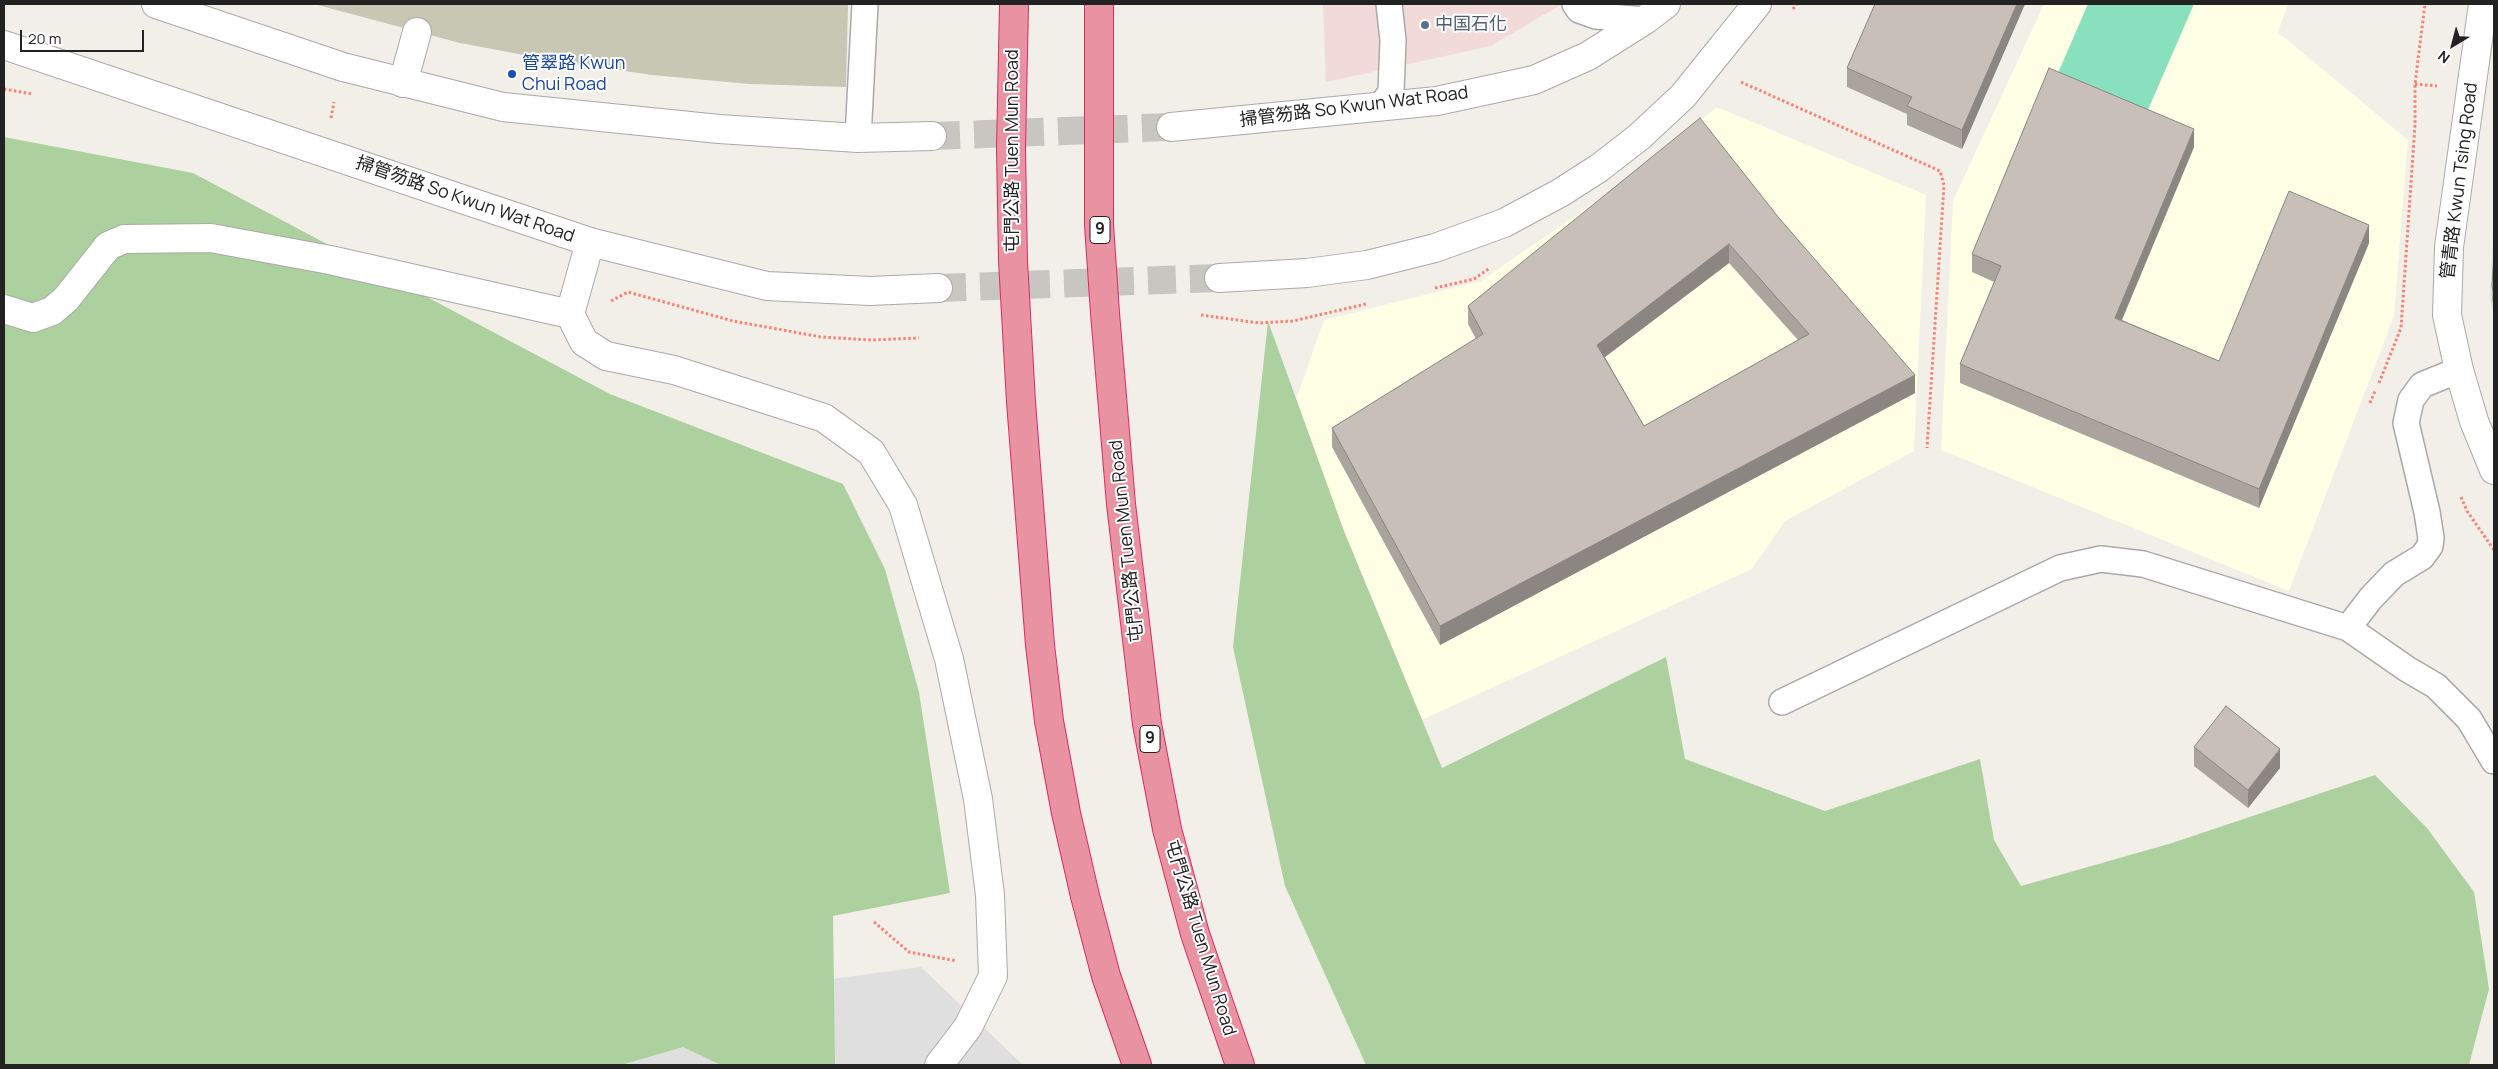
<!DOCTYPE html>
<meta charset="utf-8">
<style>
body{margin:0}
#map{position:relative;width:2498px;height:1069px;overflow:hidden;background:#f2efe9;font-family:Manrope,sans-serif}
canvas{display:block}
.frame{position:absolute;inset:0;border:5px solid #222;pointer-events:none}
.north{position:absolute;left:2428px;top:20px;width:50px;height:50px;-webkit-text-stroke:4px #fff;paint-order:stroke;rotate:217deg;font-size:14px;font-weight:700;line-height:20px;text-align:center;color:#222}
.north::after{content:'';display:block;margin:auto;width:18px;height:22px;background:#222;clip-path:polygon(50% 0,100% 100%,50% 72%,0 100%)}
.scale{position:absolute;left:20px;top:30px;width:124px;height:22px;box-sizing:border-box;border:2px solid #222;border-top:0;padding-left:6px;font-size:15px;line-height:18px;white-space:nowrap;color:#222;-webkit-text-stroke:4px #fff;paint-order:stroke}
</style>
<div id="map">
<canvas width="2498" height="1069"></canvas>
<div class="frame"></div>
<div class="north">N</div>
<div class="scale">20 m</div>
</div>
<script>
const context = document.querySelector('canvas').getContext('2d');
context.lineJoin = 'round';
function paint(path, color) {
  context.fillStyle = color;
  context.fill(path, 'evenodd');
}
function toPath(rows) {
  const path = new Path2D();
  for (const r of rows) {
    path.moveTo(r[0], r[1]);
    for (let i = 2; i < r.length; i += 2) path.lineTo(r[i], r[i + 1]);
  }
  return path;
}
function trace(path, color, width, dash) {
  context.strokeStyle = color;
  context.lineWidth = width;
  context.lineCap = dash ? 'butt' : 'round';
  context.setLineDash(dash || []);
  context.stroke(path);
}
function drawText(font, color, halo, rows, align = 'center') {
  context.font = font + ' Manrope,"Noto Sans TC",sans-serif';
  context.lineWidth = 4;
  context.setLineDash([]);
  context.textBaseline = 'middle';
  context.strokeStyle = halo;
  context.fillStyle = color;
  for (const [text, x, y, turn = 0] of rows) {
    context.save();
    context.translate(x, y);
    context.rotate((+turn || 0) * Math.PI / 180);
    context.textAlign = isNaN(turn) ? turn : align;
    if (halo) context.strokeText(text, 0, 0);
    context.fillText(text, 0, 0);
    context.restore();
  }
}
paint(toPath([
 [2494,206,2494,317,2490,298],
 [921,967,1023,1065,517,1065,550,1017]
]), '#e0dfdf');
paint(toPath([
 [1323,4,1562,4,1491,46,1326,82]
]), '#f2dad9');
paint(toPath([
 [2044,4,2288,4,2278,32,2408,140,2394,316,2289,591,1941,450,1953,201],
 [1717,107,1926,195,1914,451,1785,521,1752,569,1404,728,1276,457,1324,320,1481,281,1612,190]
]), '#ffffe5');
paint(toPath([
 [314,4,848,4,846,87,749,84,652,75,556,61,460,43]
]), '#c7c7b4');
paint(toPath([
 [4,137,193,173,610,394,843,484,885,569,919,692,950,893,833,916,835,1064,721,1065,683,1047,621,1065,4,1065],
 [1268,321,1344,531,1442,768,1666,657,1685,759,1825,811,1980,759,1994,840,2021,886,2172,843,2375,775,2427,828,2474,892,2489,989,2469,1065,1366,1065,1285,886,1233,647]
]), '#add19e');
paint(toPath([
 [2088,4,2194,4,2144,119,2055,80]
]), '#88e0be');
trace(toPath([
 [932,136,1171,127],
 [938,288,1219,278]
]), '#c8c6c1', 28, [28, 14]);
const service = toPath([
 [1575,4,1579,10,1596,16,1645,20],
 [1381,106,1391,92,1393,40,1389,4],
 [858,138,865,4],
 [2348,628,2371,598,2394,574,2422,557,2430,546,2431,538,2427,512,2406,423,2411,400,2422,385,2459,370],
 [1782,702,2060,568,2101,559,2143,564,2348,628,2407,669,2436,686,2469,719,2494,761]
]);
const minor = toPath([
 [2483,4,2449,247,2447,315,2459,370,2474,421,2494,470],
 [403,83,417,32],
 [590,242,570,314,584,342,606,356,674,370,824,418,871,452,903,505,949,659,978,799,990,895,993,976,968,1027,939,1065],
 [4,309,33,318,52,311,66,299,108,246,124,239,211,238,330,260,570,314]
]);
const tertiary = toPath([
 [156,4,343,67,503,107,719,129,858,138,932,136],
 [4,45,590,242,767,286,870,291,938,288],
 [1171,127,1437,101,1534,80,1588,56,1645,20,1666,4],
 [1219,278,1307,273,1367,265,1435,248,1504,223,1560,193,1599,168,1639,137,1683,96,1757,4]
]);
const motorway = toPath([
 [1014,4,1011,149,1013,261,1021,402,1040,645,1049,721,1066,813,1085,896,1106,976,1137,1065],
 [1099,4,1099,225,1105,313,1121,504,1147,724,1167,829,1195,934,1240,1065]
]);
trace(service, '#a9a9a9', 28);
trace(minor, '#a9a9a9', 30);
trace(tertiary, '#a9a9a9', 30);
trace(motorway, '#dc2a67', 30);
trace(toPath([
 [1793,9,1797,4],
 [1741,82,1940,171,1944,185,1927,448],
 [2415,84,2437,86],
 [4,89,32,94],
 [331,118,334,102],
 [1435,288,1474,279,1490,268],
 [611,301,628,292,733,321,821,337,871,340,919,338],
 [1201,315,1259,323,1293,321,1366,304],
 [2379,383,2401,328,2415,125,2415,84,2425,4],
 [2370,403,2375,391],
 [2461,497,2467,511,2494,550],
 [874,922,909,952,957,961]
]), '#fa8072', 3, [2.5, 2.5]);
trace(service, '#fff', 25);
trace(minor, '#fff', 28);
trace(tertiary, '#fff', 28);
trace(motorway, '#e892a2', 28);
paint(toPath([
 [1875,4,2025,4,1962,149,1907,125,1907,114,1847,87,1847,68],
 [2194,147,2122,320,2219,361,2369,243,2259,508,1960,383,1960,364,1994,282,1972,272,1972,254],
 [1779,218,1915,393,1440,645,1332,447,1332,428,1476,339,1468,324,1468,306],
 [1729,263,1798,340,1644,426,1605,357],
 [2494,254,2494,309,2492,299],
 [2194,747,2280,768,2248,808,2194,766]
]), '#aba49e');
paint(toPath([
 [2017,4,2025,4,1962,149,1962,130],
 [2194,129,2194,147,2115,336,2115,318],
 [2369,225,2369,243,2259,508,2259,489],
 [1729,244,1729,263,1597,363,1597,345],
 [1915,375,1915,393,1440,645,1440,626],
 [2280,749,2280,768,2248,808,2248,790]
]), '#8b8681');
const building = toPath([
 [1875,4,2017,4,1962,130,1907,106,1912,97,1847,68,1875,4],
 [2049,68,2194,129,2115,318,2219,361,2289,191,2369,225,2259,489,1960,364,2001,266,1972,254,2049,68],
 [1700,118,1779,218,1915,375,1440,626,1332,428,1483,334,1468,306,1700,118],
 [1729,244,1809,334,1644,426,1597,345,1729,244],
 [2494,254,2494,295,2492,286,2494,254],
 [2226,706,2280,749,2248,790,2194,747,2226,706]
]);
paint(building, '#c7bfb8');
trace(building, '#8b8681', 1);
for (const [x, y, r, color] of [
 [1425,25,5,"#5c6f8a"],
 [512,74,5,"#1a4fb4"]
]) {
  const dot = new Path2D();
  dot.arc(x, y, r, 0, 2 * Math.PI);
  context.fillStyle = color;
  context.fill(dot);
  trace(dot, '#fff', 2);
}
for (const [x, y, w] of [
 [1100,230,20],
 [1150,739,20]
]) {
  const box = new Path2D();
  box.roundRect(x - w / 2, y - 13.5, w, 27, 4);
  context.fillStyle = '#fff';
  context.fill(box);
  trace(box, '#222', 1);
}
drawText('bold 16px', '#222', null, [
 ["9",1100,230],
 ["9",1150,739]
]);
drawText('18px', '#4e5e75', '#fff', [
 ["中国石化",1435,25]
], 'left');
drawText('18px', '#164399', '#fff', [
 ["管翠路 Kwun",522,64],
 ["Chui Road",522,85]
], 'left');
drawText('18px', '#222', '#fff', [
 ["掃管笏路 So Kwun Wat Road",1354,107,-7],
 ["屯門公路 Tuen Mun Road",1013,151,-90],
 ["管青路 Kwun Tsing Road",2460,181,-83],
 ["掃管笏路 So Kwun Wat Road",465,200,19],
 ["屯門公路 Tuen Mun Road",1127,541,-96],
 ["屯門公路 Tuen Mun Road",1200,938,73]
]);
</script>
